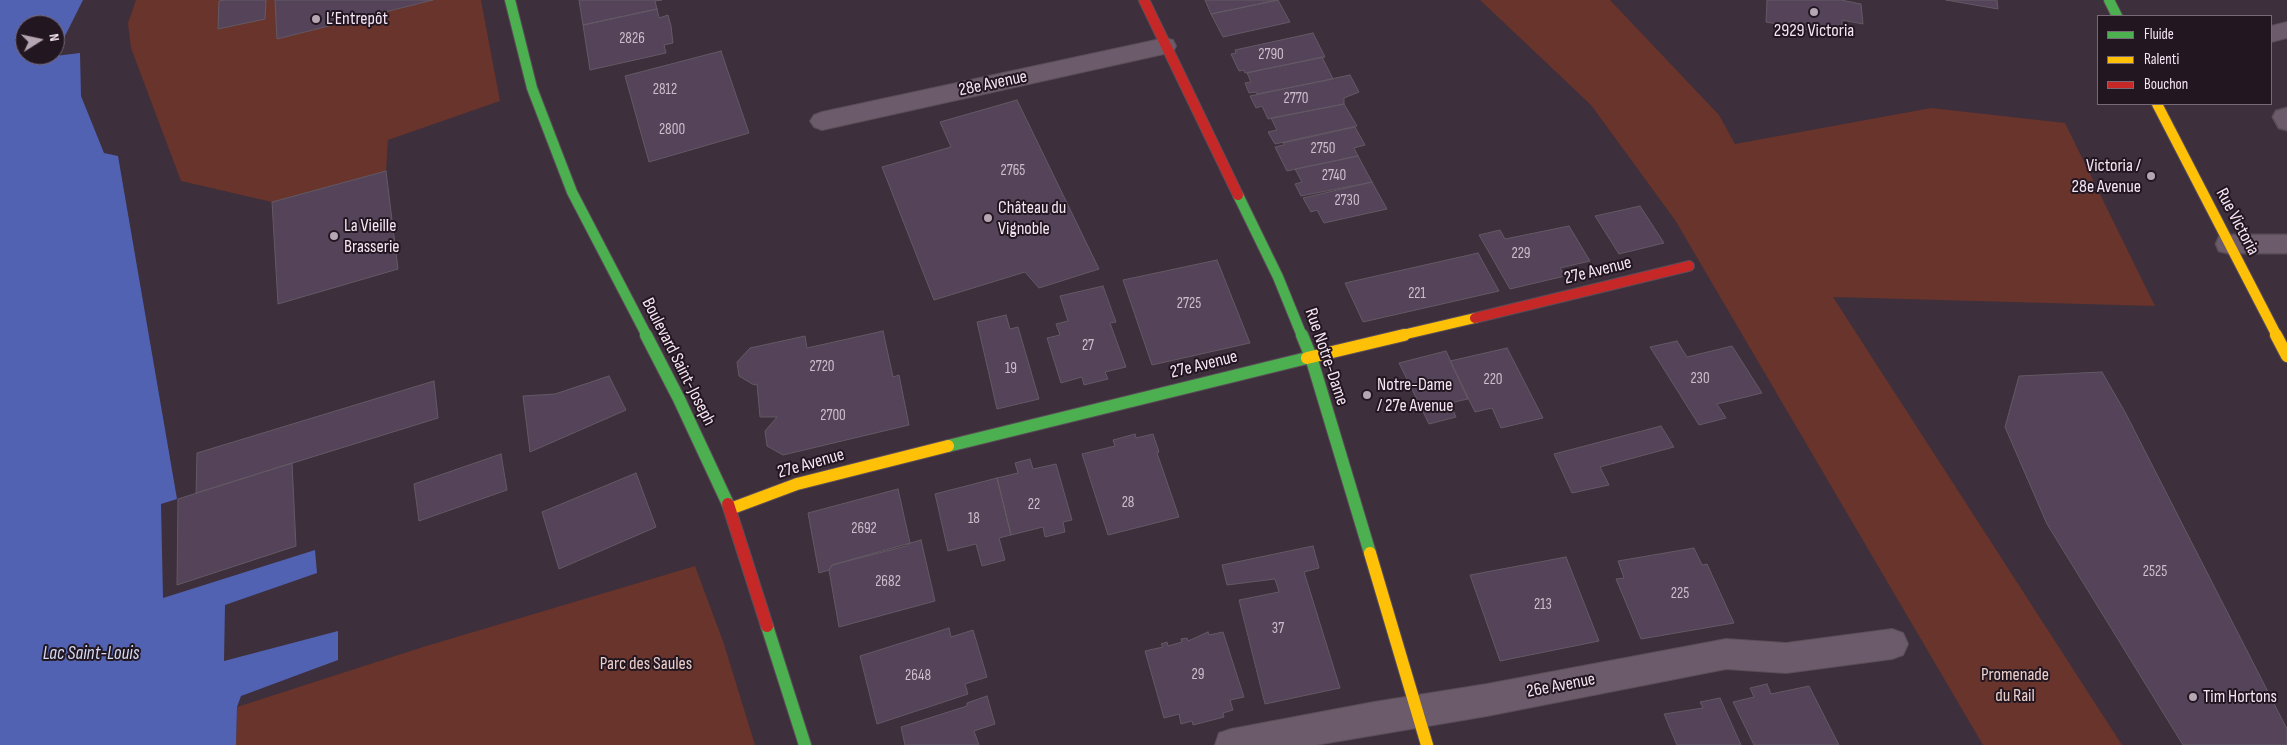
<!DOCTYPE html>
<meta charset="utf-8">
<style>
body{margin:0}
#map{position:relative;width:2287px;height:745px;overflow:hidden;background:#3d2f3b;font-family:"Sofia Sans Condensed",sans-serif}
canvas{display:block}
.legend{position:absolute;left:2097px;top:15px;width:175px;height:90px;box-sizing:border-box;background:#221621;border:1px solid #776975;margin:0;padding:6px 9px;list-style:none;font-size:15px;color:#f7e5f3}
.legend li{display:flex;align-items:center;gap:10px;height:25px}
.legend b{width:25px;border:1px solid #776975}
.north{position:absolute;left:15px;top:15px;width:50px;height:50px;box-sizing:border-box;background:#221621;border:1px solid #776975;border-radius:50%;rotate:80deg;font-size:14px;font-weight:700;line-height:20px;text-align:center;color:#f7e5f3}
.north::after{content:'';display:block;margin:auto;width:18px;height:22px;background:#b6a5b3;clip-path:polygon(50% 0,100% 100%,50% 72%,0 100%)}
</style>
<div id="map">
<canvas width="2287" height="745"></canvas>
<ul class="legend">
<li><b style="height:6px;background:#4caf50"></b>Fluide</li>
<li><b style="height:6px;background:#ffc107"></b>Ralenti</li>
<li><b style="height:6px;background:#c62828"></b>Bouchon</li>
</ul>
<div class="north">N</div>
</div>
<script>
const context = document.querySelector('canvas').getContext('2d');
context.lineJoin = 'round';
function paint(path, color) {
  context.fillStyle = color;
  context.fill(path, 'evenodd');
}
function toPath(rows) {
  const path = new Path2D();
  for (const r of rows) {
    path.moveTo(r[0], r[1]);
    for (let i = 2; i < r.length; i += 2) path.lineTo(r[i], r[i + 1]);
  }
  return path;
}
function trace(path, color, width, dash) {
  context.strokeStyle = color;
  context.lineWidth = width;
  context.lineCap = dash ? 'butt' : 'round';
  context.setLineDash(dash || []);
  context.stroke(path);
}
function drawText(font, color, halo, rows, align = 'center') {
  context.font = font + ' "Sofia Sans Condensed",sans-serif';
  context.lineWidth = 4;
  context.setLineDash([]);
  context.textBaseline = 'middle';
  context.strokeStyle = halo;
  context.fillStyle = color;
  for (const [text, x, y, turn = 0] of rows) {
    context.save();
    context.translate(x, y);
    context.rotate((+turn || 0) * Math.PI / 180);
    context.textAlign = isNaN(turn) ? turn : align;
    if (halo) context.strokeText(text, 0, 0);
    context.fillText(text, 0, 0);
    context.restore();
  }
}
paint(toPath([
 [136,0,481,0,500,101,388,140,386,171,272,202,181,181,131,48,128,23],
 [1480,0,1610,0,1719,115,1735,144,1931,108,2065,123,2155,306,1833,297,2122,745,1983,745,1675,220,1591,105],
 [695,566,724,644,755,745,236,745,237,707,423,647]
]), '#68342c');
paint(toPath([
 [0,0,83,0,55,56,80,53,81,96,104,153,118,156,177,499,161,504,163,598,315,550,317,573,225,605,224,661,338,631,338,660,241,696,237,707,236,745,0,745],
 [25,25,55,25,55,55,25,55]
]), '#5262b2');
const building = toPath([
 [225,0,266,0,265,19,218,29,219,1,225,0],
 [275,0,433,0,277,39,275,0],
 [579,0,662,0,655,1,657,9,583,25,579,0],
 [1205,0,1278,0,1211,14,1205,0],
 [1278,0,1290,22,1223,37,1211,14,1278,0],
 [1767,0,1841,0,1861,4,1863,24,1842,20,1842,36,1766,22,1767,0],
 [1946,0,1997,0,1998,9,1946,0],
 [657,9,659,18,668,15,671,26,673,43,664,45,666,53,590,70,583,25,657,9],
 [1313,33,1325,57,1245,73,1244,70,1239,71,1231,54,1236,53,1235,50,1313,33],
 [721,51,749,133,649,162,625,76,721,51],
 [1322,57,1333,79,1257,94,1256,92,1249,93,1245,83,1251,82,1247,73,1322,57],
 [1350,75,1359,92,1344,98,1344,104,1268,119,1262,106,1256,108,1250,96,1350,75],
 [1017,100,1099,269,1039,288,1025,272,934,300,882,167,951,147,940,122,1017,100],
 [1344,104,1357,126,1275,144,1268,132,1277,130,1271,118,1344,104],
 [1355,127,1365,145,1354,148,1358,156,1287,171,1275,147,1284,145,1283,143,1355,127],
 [1358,156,1372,182,1301,196,1295,184,1302,182,1295,169,1358,156],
 [386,171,398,269,278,304,272,202,386,171],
 [1372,182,1387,209,1324,223,1317,210,1311,212,1303,198,1372,182],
 [1640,206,1664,243,1619,254,1595,216,1640,206],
 [1569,226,1590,261,1560,268,1565,276,1510,289,1479,235,1500,230,1505,239,1569,226],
 [1478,253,1499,291,1363,322,1345,283,1478,253],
 [1217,260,1250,343,1152,365,1123,280,1217,260],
 [1103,286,1116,322,1110,323,1126,367,1105,372,1108,379,1084,385,1082,377,1061,383,1047,338,1060,335,1056,324,1068,321,1060,296,1103,286],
 [1006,315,1010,329,1018,327,1039,399,997,409,977,322,1006,315],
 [883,331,893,377,899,375,909,425,783,455,767,446,765,431,777,417,760,417,757,384,754,385,739,376,737,362,750,348,805,336,807,348,883,331],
 [1677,341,1687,357,1732,346,1762,393,1717,404,1726,418,1699,425,1650,347,1677,341],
 [1507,348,1543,418,1501,428,1492,408,1475,412,1450,361,1507,348],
 [1446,351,1468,399,1450,403,1456,417,1429,424,1399,363,1446,351],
 [2102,372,2125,412,2287,729,2287,745,2183,745,2047,524,2005,427,2019,376,2102,372],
 [609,376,626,410,530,452,523,396,555,394,609,376],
 [434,381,438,418,196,493,197,453,434,381],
 [1661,426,1674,447,1600,467,1609,485,1572,493,1554,454,1661,426],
 [1135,434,1136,438,1153,434,1159,452,1157,453,1179,517,1108,535,1082,454,1115,446,1113,440,1135,434],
 [501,454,507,490,419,521,414,484,501,454],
 [1030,459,1033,469,1056,464,1072,520,1063,522,1065,532,1045,537,1043,527,1011,535,997,478,1018,473,1015,463,1030,459],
 [292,463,296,546,177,585,178,499,292,463],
 [636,473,656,527,559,569,542,512,636,473],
 [997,478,1011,535,999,538,1005,560,982,566,976,544,948,551,935,494,997,478],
 [898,489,910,543,906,546,832,565,829,570,819,573,808,513,898,489],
 [921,540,935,601,839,627,829,570,832,565,921,540],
 [1313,546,1319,568,1304,572,1340,688,1265,704,1239,600,1279,592,1275,579,1227,585,1222,565,1313,546],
 [1694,548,1702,565,1707,564,1734,623,1641,639,1616,579,1624,578,1618,561,1694,548],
 [1566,557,1599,641,1500,661,1470,575,1566,557],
 [949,628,951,637,973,630,987,677,965,684,968,694,877,724,860,656,949,628],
 [1208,632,1209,635,1223,632,1244,697,1230,700,1233,710,1223,713,1224,717,1193,725,1192,721,1181,724,1179,714,1164,718,1145,651,1163,647,1161,644,1167,642,1168,646,1182,642,1181,639,1187,638,1188,641,1208,632],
 [1767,684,1771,694,1809,686,1839,745,1754,745,1733,702,1754,697,1750,688,1767,684],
 [987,696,995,724,974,731,979,745,905,745,901,727,967,706,967,703,987,696],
 [1720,698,1741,745,1677,745,1664,714,1703,708,1700,702,1720,698]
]);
paint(building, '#554459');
trace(building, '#635964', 1);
const lane = toPath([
 [2287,108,2287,130,2279,128,2273,117,2276,111,2287,108],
 [2228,235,2287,235,2287,253,2228,253,2219,251,2216,244,2219,237,2228,235]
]);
const street = toPath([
 [2287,22,2287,38,2271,42,2271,26,2287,22],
 [1165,38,1173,40,1176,46,1173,52,822,130,814,127,810,121,814,115,822,112,1165,38],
 [1892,629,1903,633,1908,644,1903,655,1892,659,1786,673,1726,669,1487,716,1316,745,1215,745,1219,733,1231,729,1374,702,1487,684,1726,639,1786,643,1892,629]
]);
const fastFar1 = toPath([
 [510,0,532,88,572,192,647,336],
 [2109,0,2117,16],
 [1238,195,1278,277,1302,336]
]);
const fast = toPath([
 [646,335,679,399,728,504],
 [1302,335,1311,357,1370,553],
 [948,446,1307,358],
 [767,626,805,745]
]);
const slowFar1 = toPath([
 [2157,104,2277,336],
 [1398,336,1475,318]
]);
const slow = toPath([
 [2276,335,2287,356],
 [1307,358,1404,335],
 [730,509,797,484,948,446],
 [1370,553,1427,745]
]);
const jamFar1 = toPath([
 [1144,0,1238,195],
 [1475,318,1689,266]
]);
const jam = toPath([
 [728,504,767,626]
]);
trace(lane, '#5a4d58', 3);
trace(street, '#5a4d58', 2);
trace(fastFar1, '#5a4d58', 12);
trace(fast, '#5a4d58', 14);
trace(slowFar1, '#5a4d58', 12);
trace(slow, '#5a4d58', 14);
trace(jamFar1, '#5a4d58', 12);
trace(jam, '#5a4d58', 14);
paint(lane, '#6c5b6a');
paint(street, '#6c5b6a');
trace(fastFar1, '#4caf50', 10);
trace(fast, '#4caf50', 12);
trace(slowFar1, '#ffc107', 10);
trace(slow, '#ffc107', 12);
trace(jamFar1, '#c62828', 10);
trace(jam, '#c62828', 12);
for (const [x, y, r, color] of [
 [1814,12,5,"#b6a5b3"],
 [316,19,5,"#b6a5b3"],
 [2151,176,5,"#b6a5b3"],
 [988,218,5,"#b6a5b3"],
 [334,236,5,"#b6a5b3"],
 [1367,395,5,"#b6a5b3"],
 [2193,697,5,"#b6a5b3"]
]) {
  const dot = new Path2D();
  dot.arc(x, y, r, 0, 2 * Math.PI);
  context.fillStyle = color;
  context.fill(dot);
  trace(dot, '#221621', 2);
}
drawText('15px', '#cebdcc', null, [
 ["2826",632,39],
 ["2790",1271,55],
 ["2812",665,90],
 ["2770",1296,99],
 ["2800",672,130],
 ["2750",1323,149],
 ["2765",1013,171],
 ["2740",1334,176],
 ["2730",1347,201],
 ["229",1521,254],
 ["221",1417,294],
 ["2725",1189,304],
 ["27",1088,346],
 ["2720",822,367],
 ["19",1011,369],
 ["230",1700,379],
 ["220",1493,380],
 ["2700",833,416],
 ["28",1128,503],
 ["22",1034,505],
 ["18",974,519],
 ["2692",864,529],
 ["2525",2155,572],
 ["2682",888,582],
 ["225",1680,594],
 ["213",1543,605],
 ["37",1278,629],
 ["29",1198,675],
 ["2648",918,676]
]);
drawText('18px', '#f7e5f3', '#221621', [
 ["L’Entrepôt",326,19],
 ["2929 Victoria",1814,31,"center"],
 ["Victoria /",2141,166,"right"],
 ["28e Avenue",2141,187,"right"],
 ["Château du",998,208],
 ["Vignoble",998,229],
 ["La Vieille",344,226],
 ["Brasserie",344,247],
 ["Notre-Dame",1377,385],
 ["/ 27e Avenue",1377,406],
 ["Tim Hortons",2203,697]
], 'left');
drawText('18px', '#f7e5f3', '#221621', [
 ["28e Avenue",993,84,-12],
 ["Rue Victoria",2237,222,62],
 ["27e Avenue",1598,271,-14],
 ["Rue Notre-Dame",1326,357,71],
 ["Boulevard Saint-Joseph",678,362,63],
 ["27e Avenue",1204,365,-14],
 ["27e Avenue",811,464,-16],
 ["26e Avenue",1561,686,-11]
]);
drawText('18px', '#eccfc9', '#221621', [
 ["Parc des Saules",646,664],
 ["Promenade",2015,675],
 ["du Rail",2015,696]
]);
drawText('italic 19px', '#d3daf2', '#221621', [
 ["Lac Saint-Louis",91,654]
]);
</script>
